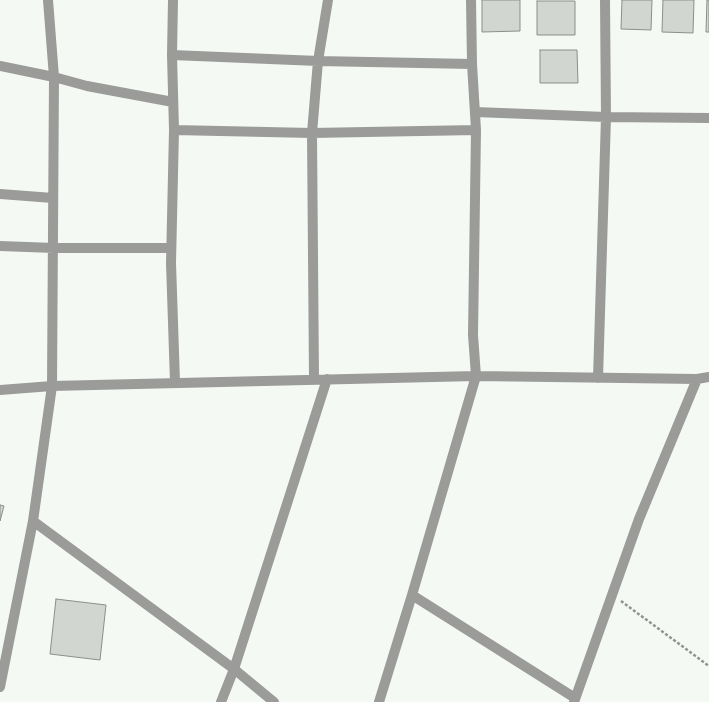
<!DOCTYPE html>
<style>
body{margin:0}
canvas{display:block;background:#f4f9f4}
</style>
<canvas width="709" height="702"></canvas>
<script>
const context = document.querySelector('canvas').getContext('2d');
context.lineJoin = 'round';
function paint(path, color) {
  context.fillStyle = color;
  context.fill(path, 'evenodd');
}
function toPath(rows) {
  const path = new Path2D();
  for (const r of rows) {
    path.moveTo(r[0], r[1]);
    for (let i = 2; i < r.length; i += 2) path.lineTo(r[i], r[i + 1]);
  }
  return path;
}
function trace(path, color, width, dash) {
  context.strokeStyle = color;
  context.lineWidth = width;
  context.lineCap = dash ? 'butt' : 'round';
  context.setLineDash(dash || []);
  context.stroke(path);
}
const building = toPath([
 [482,0,520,0,520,31,482,32,482,0],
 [622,0,652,0,651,30,621,29,622,0],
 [663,0,694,0,693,33,662,32,663,0],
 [707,0,709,0,709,32,706,32,707,0],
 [537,1,575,1,575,35,537,35,537,1],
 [540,50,577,50,578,83,540,83,540,50],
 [0,505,4,506,0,521,0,505],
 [56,599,106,605,100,660,50,654,56,599]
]);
paint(building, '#d2d6d1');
trace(building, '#8a8f8a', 1);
trace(toPath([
 [621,601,709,666]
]), '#909390', 2.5, [3, 2]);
trace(toPath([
 [173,0,172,55,174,130,171,263,175,382],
 [172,55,318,61,472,64],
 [0,66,54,77,87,86,173,102],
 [475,112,606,117,709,118],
 [174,130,312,133,476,130],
 [0,194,53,198],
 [0,246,54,248,171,248],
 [598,378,606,117,605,0],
 [314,379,312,133,318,61,328,0],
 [0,390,52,386,476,376,697,379,709,377],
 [33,521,234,669,274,702],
 [412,595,575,698],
 [0,687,33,521,52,386,54,77,48,0],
 [221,702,234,669,327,379],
 [379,702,412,595,476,376,473,335,476,130,472,64,471,0],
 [574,702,639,519,697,379]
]), '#9b9c9a', 10);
</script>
